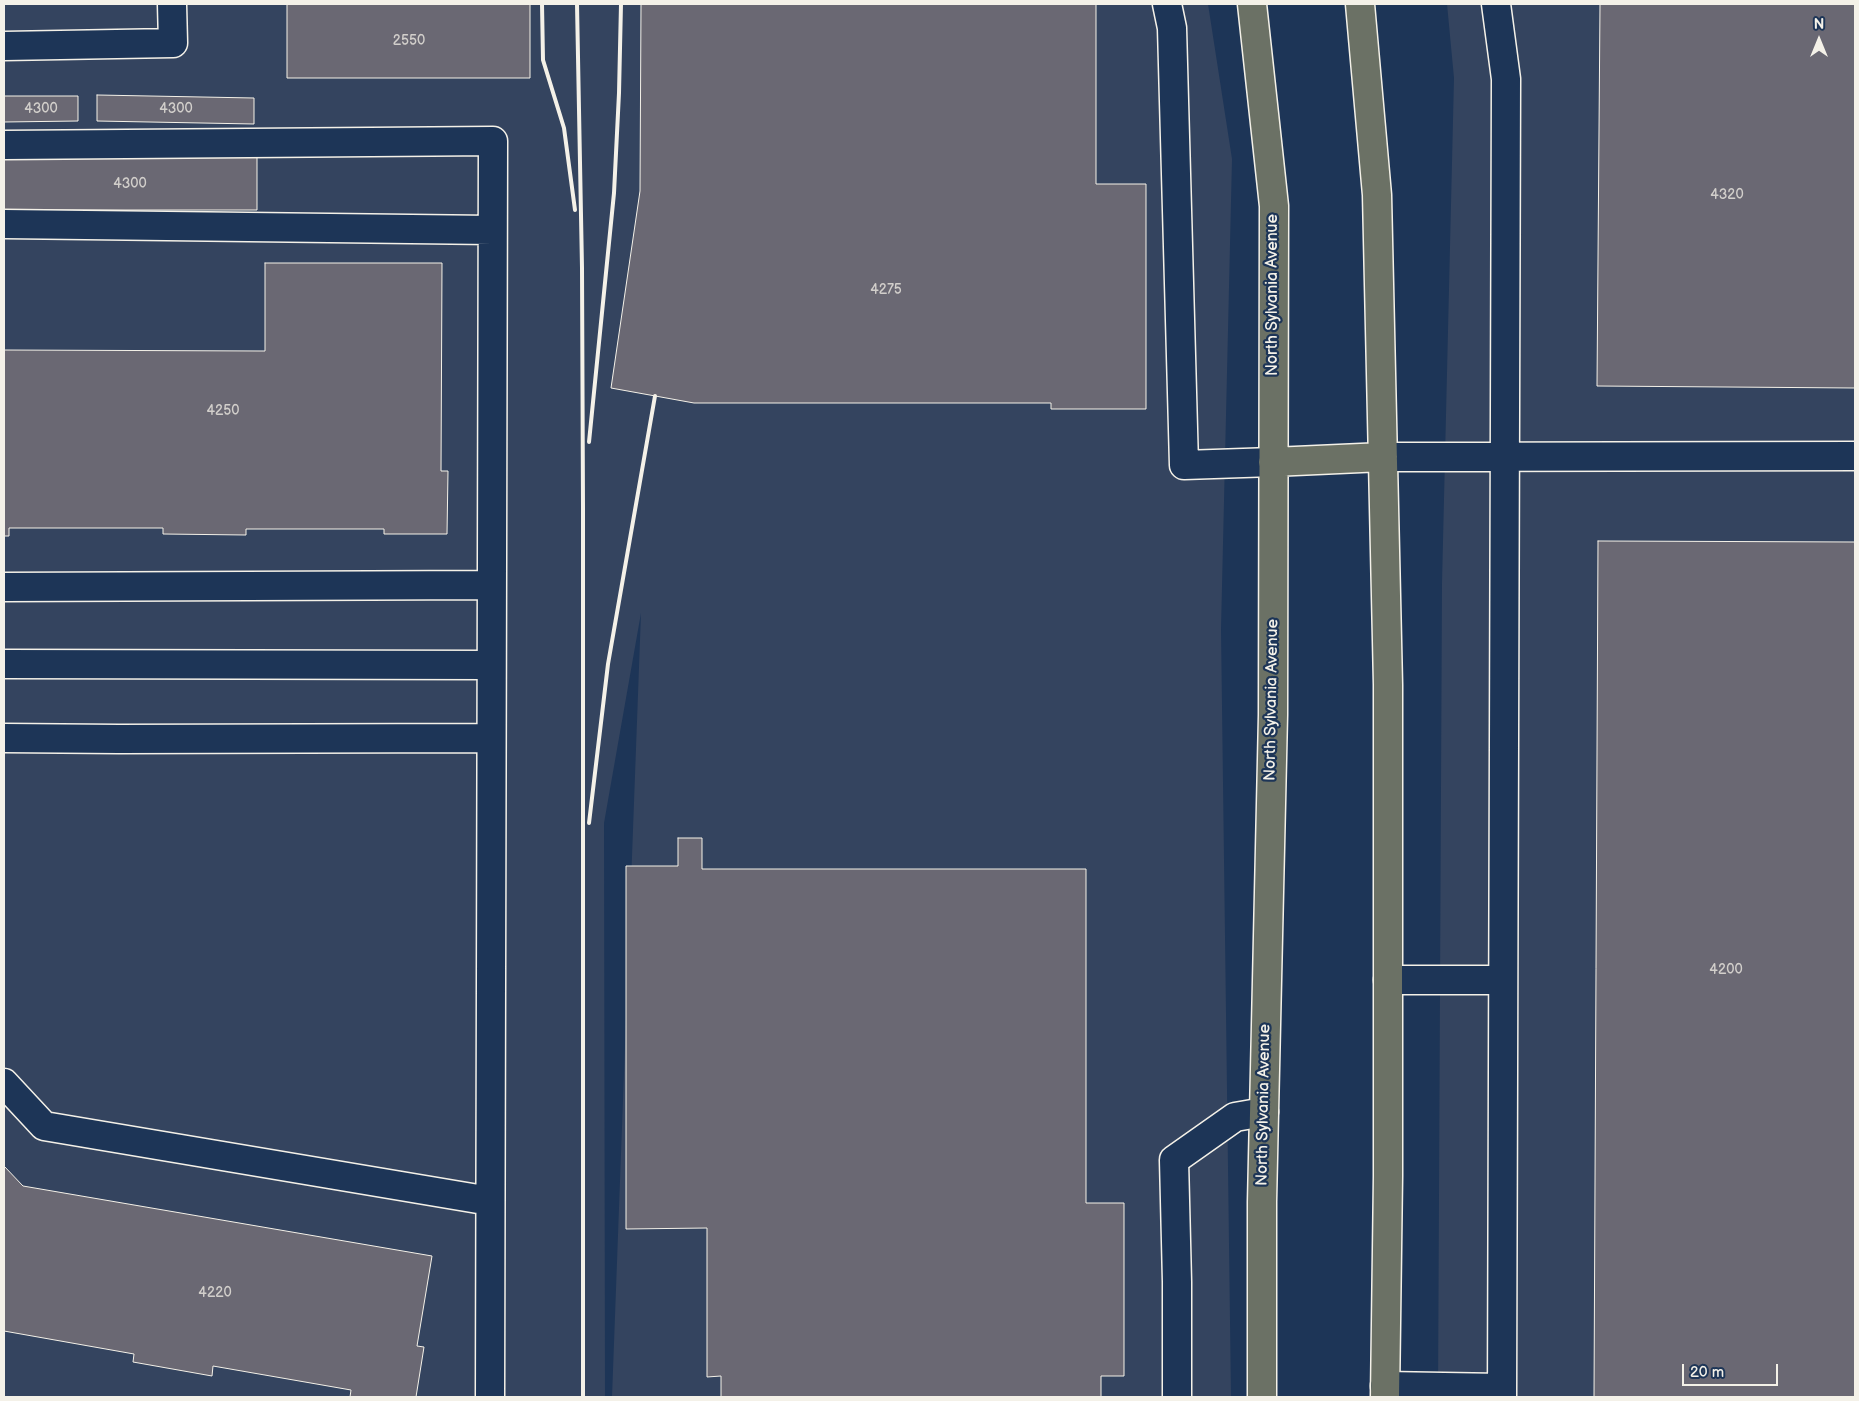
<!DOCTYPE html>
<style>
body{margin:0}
#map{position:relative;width:1859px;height:1401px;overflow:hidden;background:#1d3557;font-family:"Balsamiq Sans",sans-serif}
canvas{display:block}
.frame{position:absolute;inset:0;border:5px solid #f4f1e8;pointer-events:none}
.north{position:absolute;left:1794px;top:15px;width:50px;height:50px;-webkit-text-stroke:4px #1d3557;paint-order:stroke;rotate:0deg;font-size:14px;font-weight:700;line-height:20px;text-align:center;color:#f4f1e8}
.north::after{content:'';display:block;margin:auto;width:18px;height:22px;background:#f4f1e8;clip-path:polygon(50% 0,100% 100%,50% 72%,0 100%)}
.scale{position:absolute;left:1682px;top:1364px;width:96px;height:22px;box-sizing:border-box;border:2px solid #f4f1e8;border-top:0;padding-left:6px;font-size:15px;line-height:18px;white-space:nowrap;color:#f4f1e8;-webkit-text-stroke:4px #1d3557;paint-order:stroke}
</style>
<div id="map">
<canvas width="1859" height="1401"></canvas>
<div class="frame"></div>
<div class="north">N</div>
<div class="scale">20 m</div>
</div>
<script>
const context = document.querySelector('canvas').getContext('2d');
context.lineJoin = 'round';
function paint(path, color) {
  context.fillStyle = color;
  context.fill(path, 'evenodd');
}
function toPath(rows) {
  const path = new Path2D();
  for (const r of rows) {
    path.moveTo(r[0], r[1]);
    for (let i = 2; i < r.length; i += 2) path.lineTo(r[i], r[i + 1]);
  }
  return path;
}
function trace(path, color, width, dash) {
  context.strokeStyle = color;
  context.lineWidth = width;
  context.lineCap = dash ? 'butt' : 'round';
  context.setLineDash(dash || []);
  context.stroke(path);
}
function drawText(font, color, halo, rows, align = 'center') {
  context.font = font + ' "Balsamiq Sans",sans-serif';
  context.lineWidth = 4.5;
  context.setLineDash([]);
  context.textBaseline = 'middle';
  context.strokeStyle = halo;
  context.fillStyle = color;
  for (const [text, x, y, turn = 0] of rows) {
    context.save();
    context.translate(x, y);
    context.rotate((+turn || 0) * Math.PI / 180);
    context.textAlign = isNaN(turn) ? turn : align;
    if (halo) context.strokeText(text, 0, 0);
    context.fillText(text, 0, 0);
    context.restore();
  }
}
paint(toPath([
 [4,4,1208,4,1232,159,1221,629,1231,1397,612,1397,641,613,604,823,605,1397,4,1397],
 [1447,4,1855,4,1855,1397,1438,1397,1442,583,1454,78]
]), '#34445f');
const building = toPath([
 [287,4,530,4,530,78,287,78,287,4],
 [641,4,1096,4,1096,184,1146,184,1146,409,1051,409,1051,403,694,403,611,388,640,191,641,4],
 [1600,4,1855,4,1855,388,1597,386,1600,4],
 [97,95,254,98,254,124,97,121,97,95],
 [4,96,78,96,78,121,4,122,4,96],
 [257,157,257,210,4,210,4,158,257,157],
 [265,263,442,263,441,471,448,471,447,534,384,534,384,529,246,529,246,535,163,534,163,528,9,528,9,536,4,536,4,350,265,351,265,263],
 [1598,541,1855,542,1855,1397,1594,1397,1598,541],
 [678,838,702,838,702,869,1086,869,1086,1203,1124,1203,1124,1376,1101,1376,1101,1397,721,1397,721,1376,707,1377,707,1228,626,1229,626,866,678,866,678,838],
 [4,1166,23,1186,432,1256,417,1346,424,1347,416,1397,350,1397,351,1390,213,1366,212,1376,133,1362,134,1354,4,1331,4,1166]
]);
paint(building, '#6a6873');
trace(building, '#f4f1e8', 1);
const minor = toPath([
 [1167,4,1172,28,1184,465,1273,462],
 [1496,4,1506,79,1502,1397],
 [4,46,173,43,172,4],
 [4,145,493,141,490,1397],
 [4,224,492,230],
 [1383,457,1855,456],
 [4,587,491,585],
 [4,664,491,665],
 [4,738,119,739,491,738],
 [1388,980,1503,980],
 [4,1083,44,1126,490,1201],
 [1385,1386,1502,1388],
 [1177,1397,1177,1282,1174,1160,1235,1117,1264,1112]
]);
const major = toPath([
 [1252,4,1274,206,1273,715,1262,1202,1262,1397],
 [1360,4,1377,195,1388,685,1388,1176,1385,1397],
 [1273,462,1383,457]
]);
trace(minor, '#f4f1e8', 31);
trace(major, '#f4f1e8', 31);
trace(minor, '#1d3557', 28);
trace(major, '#6b7165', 28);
trace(toPath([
 [542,4,543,60,564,128,575,210],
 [577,4,582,268,583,508,583,1397],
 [589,442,614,193,619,93,621,4],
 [589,823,608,664,655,396]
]), '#f4f1e8', 4);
drawText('14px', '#d2cfcb', null, [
 ["2550",409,41],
 ["4300",41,109],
 ["4300",176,109],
 ["4300",130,184],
 ["4320",1727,195],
 ["4275",886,290],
 ["4250",223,411],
 ["4200",1726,970],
 ["4220",215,1293]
]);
drawText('16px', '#f4f1e8', '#1d3557', [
 ["North Sylvania Avenue",1273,295,-90],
 ["North Sylvania Avenue",1272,700,-89],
 ["North Sylvania Avenue",1264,1105,-89]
]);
</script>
